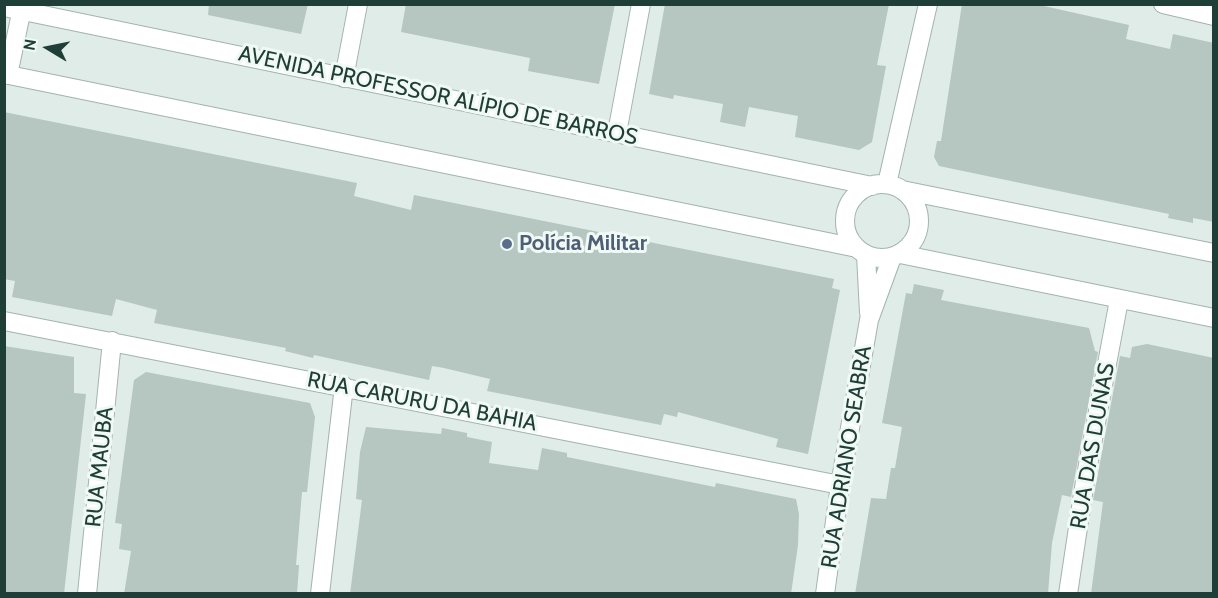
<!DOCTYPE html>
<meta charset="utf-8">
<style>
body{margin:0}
#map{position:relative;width:1218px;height:598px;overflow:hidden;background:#e0ece7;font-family:Cabin,sans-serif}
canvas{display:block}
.frame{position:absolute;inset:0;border:6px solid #1f3e37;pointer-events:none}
.north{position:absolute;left:18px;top:18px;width:60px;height:60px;-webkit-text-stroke:4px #f1f9f5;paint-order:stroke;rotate:280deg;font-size:16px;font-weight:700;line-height:24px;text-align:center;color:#1f3e37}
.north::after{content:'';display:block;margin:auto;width:21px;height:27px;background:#1f3e37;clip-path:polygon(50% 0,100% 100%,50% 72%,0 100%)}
</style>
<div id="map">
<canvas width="1218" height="598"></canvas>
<div class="frame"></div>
<div class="north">N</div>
</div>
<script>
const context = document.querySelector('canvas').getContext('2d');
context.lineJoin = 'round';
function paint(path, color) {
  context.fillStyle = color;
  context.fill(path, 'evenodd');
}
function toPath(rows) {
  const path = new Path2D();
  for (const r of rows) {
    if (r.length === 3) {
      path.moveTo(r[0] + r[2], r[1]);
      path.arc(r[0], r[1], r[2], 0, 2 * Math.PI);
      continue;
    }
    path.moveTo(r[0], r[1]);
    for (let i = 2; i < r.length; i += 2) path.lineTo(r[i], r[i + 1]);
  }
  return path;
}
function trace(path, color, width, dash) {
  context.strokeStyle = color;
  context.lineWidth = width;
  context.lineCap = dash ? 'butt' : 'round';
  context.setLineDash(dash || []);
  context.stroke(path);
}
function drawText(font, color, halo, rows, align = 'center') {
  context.font = font + ' Cabin,sans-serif';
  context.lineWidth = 6;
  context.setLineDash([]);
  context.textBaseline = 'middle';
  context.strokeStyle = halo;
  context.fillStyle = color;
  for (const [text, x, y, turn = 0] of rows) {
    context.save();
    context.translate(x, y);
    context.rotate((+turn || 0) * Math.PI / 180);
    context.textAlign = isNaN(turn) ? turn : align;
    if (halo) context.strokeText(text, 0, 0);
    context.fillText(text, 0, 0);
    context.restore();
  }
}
paint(toPath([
 [209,4,308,4,301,34,208,15],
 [406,4,615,4,599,84,528,71,530,58,401,32],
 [665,4,889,4,877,65,886,66,872,142,859,150,795,137,798,116,749,107,745,127,720,122,723,104,674,95,673,99,649,94],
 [962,4,1035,4,1129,25,1126,39,1170,49,1173,34,1214,43,1214,222,1193,218,1193,223,1168,218,1169,214,939,166,934,157,937,141,941,141],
 [4,112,357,183,354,196,411,210,414,195,834,279,832,288,840,290,808,454,776,447,778,439,678,412,677,417,664,414,661,425,487,391,490,379,444,368,432,366,429,380,314,355,313,358,285,351,286,348,154,323,157,310,116,299,112,316,12,297,15,281,4,279],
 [914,284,944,290,941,300,1089,328,1095,351,1098,352,1071,497,1062,495,1052,543,1048,594,855,594,871,498,886,499,891,468,895,468,902,427,882,423,906,293,912,294],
 [1147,344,1214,358,1214,594,1091,594,1103,502,1093,500,1120,356,1130,358,1132,347],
 [4,346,74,357,74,393,86,394,64,594,4,594],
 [146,372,310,403,315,417,307,492,302,492,296,565,299,565,297,594,124,594,131,551,119,549,122,524,115,523,134,380],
 [366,427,441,434,442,428,467,433,467,437,492,442,489,463,538,470,542,448,567,453,567,457,715,487,716,483,796,499,799,514,798,545,791,594,350,594,362,500,356,499,360,452]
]), '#b5c7c0');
const minor = toPath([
 [1163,4,1214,16],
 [4,7,872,186],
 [4,74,857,248],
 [8,75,23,4],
 [344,78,358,4],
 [617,133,641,4],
 [887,184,928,4],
 [882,221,37],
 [902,190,1214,253],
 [900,254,1214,318],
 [866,255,869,313],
 [4,321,840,485],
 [87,594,112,341],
 [320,594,344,386],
 [825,594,840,485,869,320,892,257],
 [1068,594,1085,481,1119,300]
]);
trace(minor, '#a2b4af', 20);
trace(minor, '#fff', 18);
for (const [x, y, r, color] of [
 [507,244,6,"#5c6f8a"]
]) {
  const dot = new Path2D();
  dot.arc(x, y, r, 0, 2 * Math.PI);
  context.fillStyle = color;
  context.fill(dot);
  trace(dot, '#f1f9f5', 2);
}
drawText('22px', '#1f3e37', '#f1f9f5', [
 ["AVENIDA PROFESSOR ALÍPIO DE BARROS",438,96,12],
 ["RUA CARURU DA BAHIA",422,402,11],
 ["RUA DAS DUNAS",1093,446,-80],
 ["RUA ADRIANO SEABRA",847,457,-81],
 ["RUA MAUBA",100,467,-84]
]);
drawText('bold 22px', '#4e5e75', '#f1f9f5', [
 ["Polícia Militar",519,244]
], 'left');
</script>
